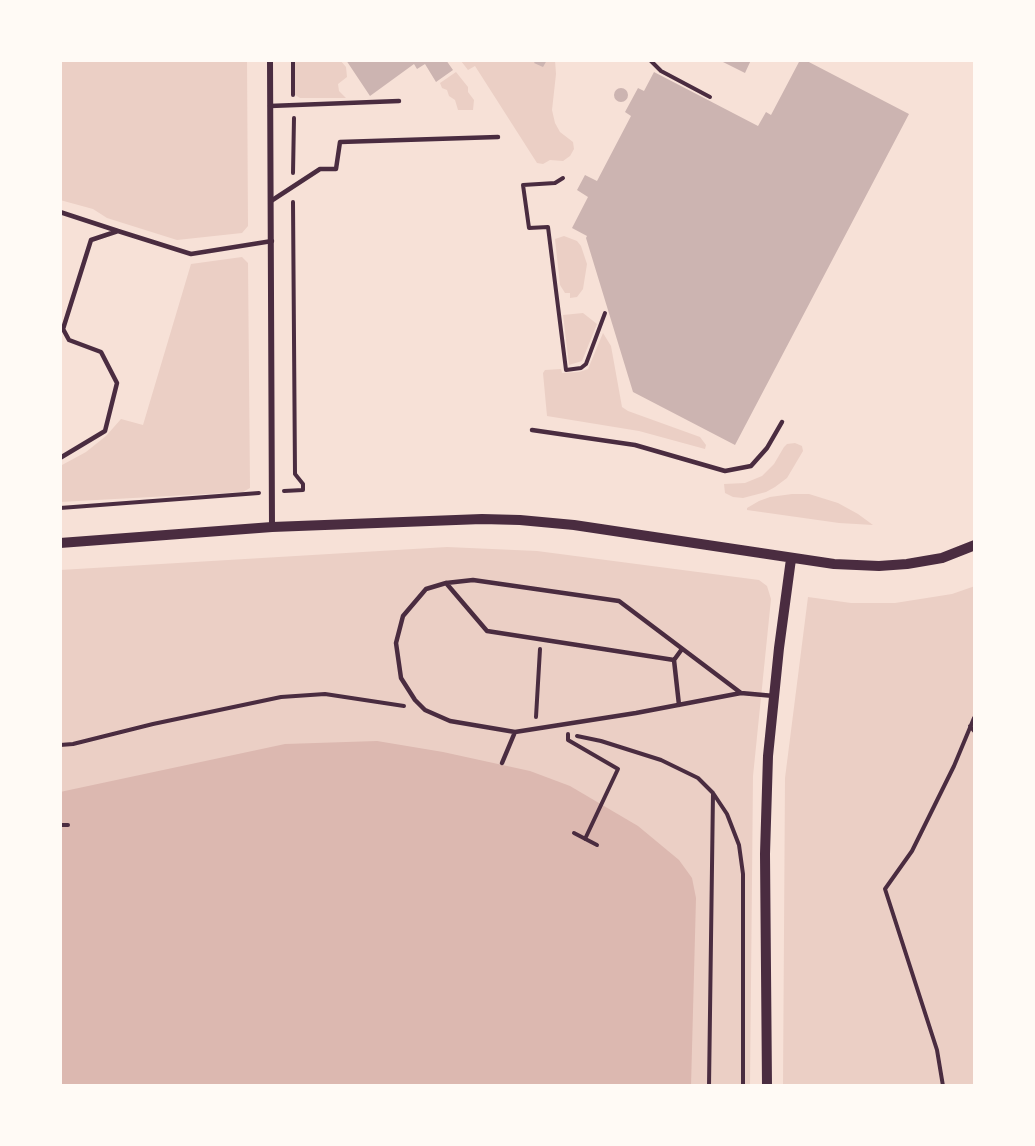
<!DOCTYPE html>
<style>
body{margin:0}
#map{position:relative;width:1035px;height:1146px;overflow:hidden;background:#f7e1d7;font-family:"DejaVu Sans",sans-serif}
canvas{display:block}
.frame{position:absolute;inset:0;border:62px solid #fffaf5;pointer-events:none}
</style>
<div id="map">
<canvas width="1035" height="1146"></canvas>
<div class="frame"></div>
</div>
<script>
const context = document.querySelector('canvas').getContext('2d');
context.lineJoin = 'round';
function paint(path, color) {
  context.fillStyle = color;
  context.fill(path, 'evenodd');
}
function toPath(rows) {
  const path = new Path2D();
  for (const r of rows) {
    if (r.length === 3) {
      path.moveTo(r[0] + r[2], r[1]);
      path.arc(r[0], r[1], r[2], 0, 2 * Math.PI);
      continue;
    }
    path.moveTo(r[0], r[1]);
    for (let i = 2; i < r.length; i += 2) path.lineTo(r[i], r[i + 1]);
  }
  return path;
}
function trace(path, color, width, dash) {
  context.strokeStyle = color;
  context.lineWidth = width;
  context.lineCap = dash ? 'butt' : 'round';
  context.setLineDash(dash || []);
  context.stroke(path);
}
paint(toPath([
 [60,60,247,60,248,226,242,233,177,240,107,218,93,209,60,200],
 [295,60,340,60,346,67,347,77,338,84,339,91,346,98,300,98,295,95],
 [462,60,555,60,556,74,552,110,555,123,560,132,573,142,574,149,570,156,563,161,550,160,543,164,537,163,475,66,468,70,461,61],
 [456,72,468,87,468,92,474,100,473,110,458,110,455,100,449,96,447,90,442,88,440,83],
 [564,236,577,241,581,246,587,264,583,289,577,297,570,298,570,293,565,293,560,285,555,239],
 [242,257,248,263,250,488,243,492,60,502,60,470,62,465,86,452,106,436,121,419,143,425,191,264],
 [583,313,597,324,582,361,569,365,563,315],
 [603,333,611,346,622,407,628,411,700,437,706,445,705,449,639,431,547,416,543,373,545,370,561,369,562,373,579,372,588,369],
 [795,443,802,446,803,451,787,478,775,487,766,492,743,498,733,497,725,493,724,484,745,483,762,476,774,464,784,447,787,444],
 [792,494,809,494,838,503,858,514,873,525,839,523,747,510,747,508,759,501,770,497],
 [447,547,537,551,759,580,767,586,771,599,753,776,750,1086,60,1086,60,570],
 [975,586,975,1086,783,1086,785,778,808,597,851,603,895,603,952,594]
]), '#ebcfc5');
paint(toPath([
 [377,741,443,752,530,771,570,786,638,826,679,860,692,878,696,898,691,1086,60,1086,60,792,285,744]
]), '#dcb8b0');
paint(toPath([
 [346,60,446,60,453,70,436,82,425,64,417,69,414,64,370,96],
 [536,60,547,60,543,67,534,63],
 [719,60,751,60,745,73],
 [800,60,805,60,909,114,735,445,633,392,586,238,587,236,572,228,588,197,577,190,585,175,597,181,631,116,625,112,638,88,644,91,654,72,758,126,766,112,771,115],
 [621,95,7]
]), '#ccb4b1');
trace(toPath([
 [293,60,293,95],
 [650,60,661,71,710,97],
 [293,173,294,118],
 [563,178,555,183,523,185,529,228,548,227,566,370,581,368,586,364,605,313],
 [284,491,303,490,303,484,295,474,293,202],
 [60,508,259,493],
 [536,717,540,649],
 [970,726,975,732],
 [568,734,568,740,618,769,585,839],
 [577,736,601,741,661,760,698,778,713,793,727,814,739,845,743,874,743,1086],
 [60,745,73,744,153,724,281,697,325,694,404,706],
 [60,825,68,825],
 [574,833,597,845],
 [709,1086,713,793],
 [943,1086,937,1050,885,889,912,851,954,766,974,718]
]), '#4a2c40', 4);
trace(toPath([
 [270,106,399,101],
 [271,201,320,169,336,169,340,142,498,137],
 [60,212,118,231],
 [532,430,635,445,725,471,751,466,767,448,782,422],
 [60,458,105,431,117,383,101,352,69,340,63,329,91,240,118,231,191,254,272,241],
 [446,583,487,631,674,660,682,649],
 [674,660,679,705],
 [741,693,636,713,515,732,450,721,425,710,415,700,401,678,396,643,403,616,426,589,446,583,473,580,619,601,741,693,774,696],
 [502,763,515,732]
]), '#4a2c40', 4.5);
trace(toPath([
 [270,60,272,527]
]), '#4a2c40', 6);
trace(toPath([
 [60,543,272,527,482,519,520,520,574,525,834,564,879,566,907,564,942,558,975,545],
 [767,1086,765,854,768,756,779,648,791,559]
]), '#4a2c40', 10);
</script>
